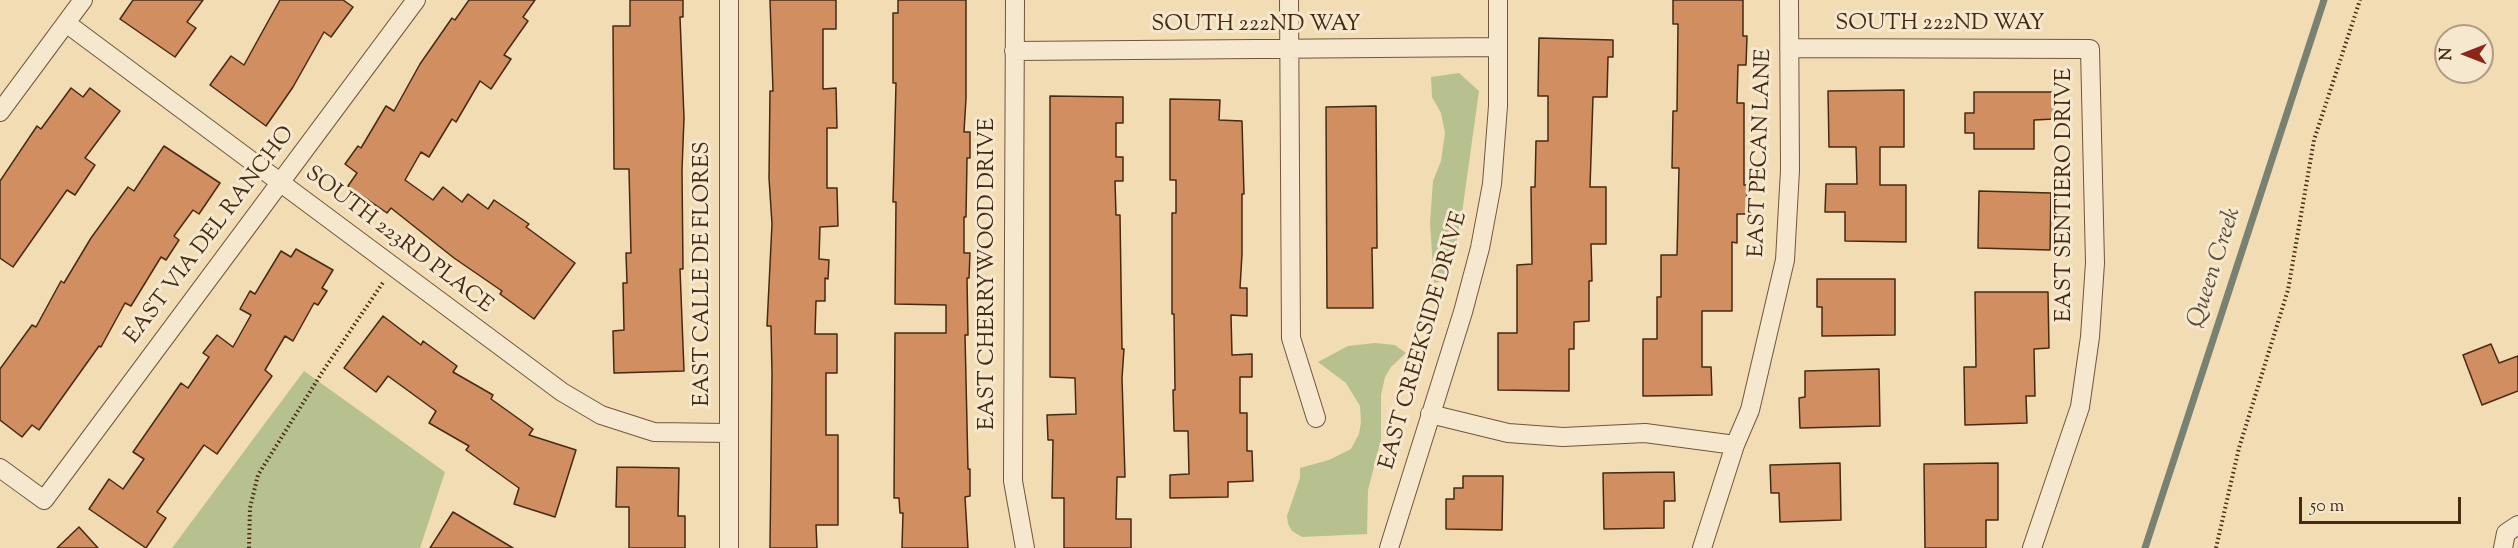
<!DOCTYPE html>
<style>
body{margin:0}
#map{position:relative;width:2518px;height:548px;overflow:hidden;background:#f1dcb3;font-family:"Sorts Mill Goudy",serif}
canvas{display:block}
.north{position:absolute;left:2434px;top:24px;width:60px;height:60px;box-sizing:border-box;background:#f6e8ce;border:2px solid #b09c83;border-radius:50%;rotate:270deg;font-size:16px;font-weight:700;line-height:24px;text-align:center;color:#462a13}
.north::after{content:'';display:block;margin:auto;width:21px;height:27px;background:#8f2418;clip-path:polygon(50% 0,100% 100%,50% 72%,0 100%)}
.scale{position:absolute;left:2299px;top:497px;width:162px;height:27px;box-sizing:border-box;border:3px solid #462a13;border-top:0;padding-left:8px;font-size:18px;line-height:21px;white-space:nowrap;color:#462a13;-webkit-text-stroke:4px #f6e8ce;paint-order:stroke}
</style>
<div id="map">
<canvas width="2518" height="548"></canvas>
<div class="north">N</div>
<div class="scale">50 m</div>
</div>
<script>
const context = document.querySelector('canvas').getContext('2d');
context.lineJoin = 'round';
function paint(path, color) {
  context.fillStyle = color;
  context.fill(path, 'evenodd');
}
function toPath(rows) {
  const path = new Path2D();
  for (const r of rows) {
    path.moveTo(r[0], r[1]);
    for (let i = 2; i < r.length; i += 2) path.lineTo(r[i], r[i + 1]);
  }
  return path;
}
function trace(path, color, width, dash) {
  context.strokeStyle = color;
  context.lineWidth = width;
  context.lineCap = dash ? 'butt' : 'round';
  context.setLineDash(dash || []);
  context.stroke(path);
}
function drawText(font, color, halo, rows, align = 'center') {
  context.font = font + ' "Sorts Mill Goudy",serif';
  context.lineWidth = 6;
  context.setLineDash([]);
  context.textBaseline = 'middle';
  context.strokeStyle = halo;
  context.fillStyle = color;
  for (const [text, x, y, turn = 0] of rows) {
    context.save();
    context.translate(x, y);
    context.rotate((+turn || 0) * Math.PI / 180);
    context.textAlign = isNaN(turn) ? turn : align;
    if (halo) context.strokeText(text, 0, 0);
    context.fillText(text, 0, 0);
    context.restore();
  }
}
paint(toPath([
 [1459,73,1479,91,1461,220,1450,273,1446,280,1434,283,1430,223,1433,181,1441,161,1445,133,1441,113,1432,97,1431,77],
 [1375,343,1395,345,1406,353,1391,367,1385,377,1381,395,1381,440,1368,490,1367,534,1302,537,1292,531,1288,524,1287,516,1300,478,1300,468,1329,460,1351,449,1359,434,1361,422,1360,406,1346,383,1318,362,1348,346],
 [304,371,445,472,420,548,172,548]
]), '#b7c18f');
trace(toPath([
 [2145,548,2324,0]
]), '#798171', 7);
const building = toPath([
 [133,0,203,0,187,22,196,28,175,57,120,19,133,0],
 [280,0,343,0,353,7,331,37,324,32,293,87,266,126,210,85,231,56,244,65,280,0],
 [469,0,535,0,523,17,528,21,504,55,511,59,491,89,480,81,456,122,452,119,429,157,421,152,405,180,433,200,443,187,462,202,468,194,488,209,494,200,529,224,526,227,575,263,534,319,500,294,502,291,454,258,391,208,387,213,348,186,357,173,345,164,358,146,361,148,386,106,394,111,420,64,452,18,455,20,469,0],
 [630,0,683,0,683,17,680,17,684,118,682,170,683,269,680,269,684,371,614,373,613,331,624,330,623,283,627,283,626,253,631,253,629,169,614,169,613,26,630,26,630,0],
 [770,0,836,0,836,29,823,29,823,89,836,88,837,128,827,128,827,188,837,188,838,226,820,227,819,259,829,260,828,279,825,278,825,301,816,301,815,334,837,334,837,373,826,373,826,435,838,435,838,525,816,525,817,548,770,548,772,374,771,326,767,326,772,224,769,178,770,91,773,91,770,0],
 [898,0,966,0,966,98,964,132,970,132,970,158,967,158,966,217,964,217,964,253,970,253,969,278,967,278,968,335,965,335,968,469,970,469,970,496,965,497,968,548,902,548,903,513,900,513,899,498,894,498,895,333,946,333,946,305,895,304,896,202,893,202,896,83,893,83,893,13,898,13,898,0],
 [1673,0,1743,0,1743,36,1747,36,1746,65,1738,65,1737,103,1744,103,1744,185,1747,185,1746,214,1737,214,1737,243,1732,242,1732,311,1702,311,1702,367,1711,367,1712,395,1643,396,1643,339,1657,339,1657,297,1661,297,1661,255,1677,255,1679,168,1672,168,1673,111,1677,111,1678,24,1673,24,1673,0],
 [1539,38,1613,40,1613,57,1608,57,1607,97,1593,97,1590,187,1606,187,1606,244,1591,244,1592,281,1589,281,1589,321,1574,322,1574,349,1569,349,1569,391,1498,390,1498,333,1517,333,1517,265,1532,264,1531,187,1535,187,1536,141,1548,141,1548,96,1538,96,1539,38],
 [71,88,83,97,90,88,120,111,85,158,95,165,75,195,67,190,13,267,0,258,0,181,37,126,41,129,71,88],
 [1904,90,1904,147,1880,147,1880,185,1906,185,1906,242,1845,241,1845,212,1825,212,1826,184,1857,184,1856,147,1829,147,1828,91,1904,90],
 [1974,92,2054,92,2054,119,2034,120,2034,149,1974,149,1974,133,1965,133,1965,113,1974,113,1974,92],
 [1050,96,1123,97,1123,123,1116,123,1116,157,1123,157,1123,181,1115,181,1116,215,1120,215,1122,349,1124,349,1122,378,1125,477,1117,477,1116,519,1131,519,1131,548,1064,548,1064,498,1052,498,1053,440,1048,440,1047,415,1076,414,1075,378,1050,377,1050,96],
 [1170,99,1220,100,1219,120,1242,121,1244,194,1242,194,1242,254,1240,288,1247,288,1247,316,1231,315,1232,355,1252,354,1252,377,1240,377,1240,413,1247,413,1247,451,1252,451,1253,481,1228,482,1228,497,1170,498,1170,475,1189,474,1188,431,1174,431,1173,390,1175,390,1174,314,1172,314,1172,213,1176,213,1176,180,1170,180,1170,99],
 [1376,106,1377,248,1372,248,1373,308,1327,308,1326,107,1376,106],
 [164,146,220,183,199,214,193,210,174,236,179,240,166,260,161,257,131,306,125,303,101,347,99,346,39,430,32,425,22,437,0,420,0,369,32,325,36,327,61,281,64,283,91,238,128,187,134,191,164,146],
 [1979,191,2051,193,2050,250,1978,248,1979,191],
 [296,249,333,270,322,288,327,291,318,305,314,303,293,341,285,336,265,370,272,376,217,454,204,445,157,512,166,518,146,548,89,509,109,479,123,489,144,459,133,452,181,383,188,388,209,357,203,353,217,335,233,347,251,315,240,309,250,291,255,294,281,251,291,257,296,249],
 [1817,279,1895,279,1895,335,1822,336,1822,307,1817,307,1817,279],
 [1975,292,2048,292,2049,348,2034,349,2035,396,2026,396,2027,423,1965,425,1964,367,1976,367,1975,292],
 [383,316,421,345,423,341,457,366,453,372,493,395,491,399,533,429,529,435,576,450,555,517,514,504,519,488,466,450,469,446,429,423,436,411,388,376,376,392,344,368,383,316],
 [2491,344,2499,363,2518,356,2518,391,2482,405,2463,355,2491,344],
 [1879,369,1880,426,1800,428,1799,398,1805,397,1805,371,1879,369],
 [1840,463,1841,520,1780,522,1779,493,1771,493,1770,465,1840,463],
 [1998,463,1998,520,1986,520,1986,548,1925,548,1924,464,1998,463],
 [617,467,679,468,678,516,685,516,685,548,629,548,629,507,616,507,617,467],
 [1674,472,1675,501,1664,501,1664,528,1604,529,1603,473,1674,472],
 [1463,476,1503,476,1502,530,1446,529,1446,499,1454,499,1454,488,1463,488,1463,476],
 [453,512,513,548,430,548,453,512],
 [79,527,98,548,57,548,79,527]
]);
paint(building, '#d18e61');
trace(building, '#462a13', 1.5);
const street = toPath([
 [729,0,729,548],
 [1015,0,1013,481,1025,548],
 [1289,0,1291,338,1316,418],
 [66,23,562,392,601,415,654,432,728,433],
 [1789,48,2090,49,2095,263,2090,337,2080,407,2032,548],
 [1014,51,1498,47],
 [0,112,83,0],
 [1430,414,1508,433,1563,437,1645,433,1735,445],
 [0,468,44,500,416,0],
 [1389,548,1463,312,1480,248,1492,184,1498,106,1498,0],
 [1702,548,1735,445,1750,410,1785,260,1790,170,1789,0],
 [2503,548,2506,533,2518,525]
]);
trace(street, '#71563b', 20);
trace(toPath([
 [249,548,250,508,258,475,323,371,384,281],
 [2216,548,2239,448,2288,290,2314,140,2360,0]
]), '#462a13', 4, [1.5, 3]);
trace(street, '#f6e8ce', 18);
drawText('22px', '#462a13', '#f6e8ce', [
 ["SOUTH 222ND WAY",1940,25],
 ["SOUTH 222ND WAY",1256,26],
 ["EAST PECAN LANE",1762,153,-88],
 ["EAST SENTIERO DRIVE",2066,195,-90],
 ["EAST VIA DEL RANCHO",211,236,-53],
 ["SOUTH 223RD PLACE",398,241,37],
 ["EAST CALLE DE FLORES",704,274,-90],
 ["EAST CHERRYWOOD DRIVE",989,274,-90],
 ["EAST CREEKSIDE DRIVE",1425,341,-74]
]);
drawText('italic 24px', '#5b4e3a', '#f6e8ce', [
 ["Queen Creek",2216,268,-72]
]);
</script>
